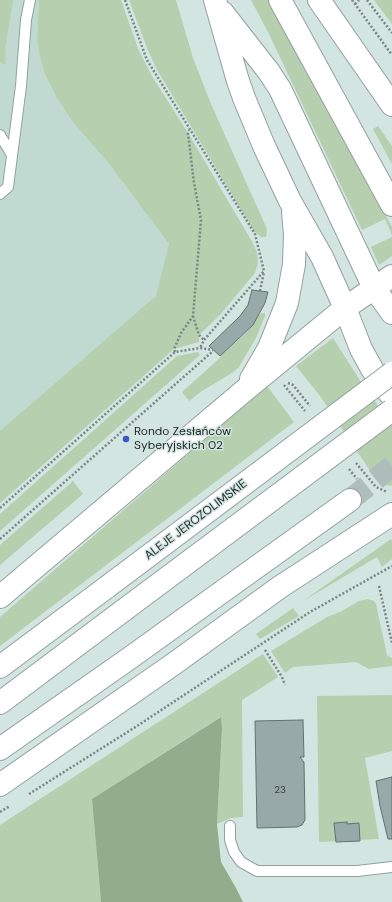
<!DOCTYPE html>
<meta charset="utf-8">
<style>
body{margin:0}
canvas{display:block;background:#d3e5e0}
</style>
<canvas width="392" height="902"></canvas>
<script>
const context = document.querySelector('canvas').getContext('2d');
context.lineJoin = 'round';
function paint(path, color) {
  context.fillStyle = color;
  context.fill(path, 'evenodd');
}
function toPath(rows) {
  const path = new Path2D();
  for (const r of rows) {
    path.moveTo(r[0], r[1]);
    for (let i = 2; i < r.length; i += 2) path.lineTo(r[i], r[i + 1]);
  }
  return path;
}
function trace(path, color, width, dash) {
  context.strokeStyle = color;
  context.lineWidth = width;
  context.lineCap = dash ? 'butt' : 'round';
  context.setLineDash(dash || []);
  context.stroke(path);
}
function drawText(font, color, halo, rows, align = 'center') {
  context.font = font + ' "DM Sans",sans-serif';
  context.lineWidth = 3;
  context.setLineDash([]);
  context.textBaseline = 'middle';
  context.strokeStyle = halo;
  context.fillStyle = color;
  for (const [text, x, y, turn = 0] of rows) {
    context.save();
    context.translate(x, y);
    context.rotate((+turn || 0) * Math.PI / 180);
    context.textAlign = isNaN(turn) ? turn : align;
    if (halo) context.strokeText(text, 0, 0);
    context.fillText(text, 0, 0);
    context.restore();
  }
}
paint(toPath([
 [0,0,39,0,37,39,39,53,45,74,57,98,72,121,110,165,169,244,167,296,0,469]
]), '#c0dad2');
paint(toPath([
 [0,0,13,0,5,48,6,65,0,62],
 [39,0,121,0,139,51,152,76,188,133,254,245,257,253,258,263,255,273,219,316,199,335,199,342,174,349,0,503,0,431,156,296,169,244,110,165,72,121,57,98,45,74,39,53,37,39],
 [129,0,176,0,193,58,211,104,267,229,266,237,261,237,254,231,157,70,147,48],
 [251,0,269,0,392,227,392,235,385,219,362,230,268,32],
 [374,0,392,0,392,24],
 [378,126,392,146,392,164,373,129],
 [392,237,392,256,379,265,371,247],
 [263,313,265,313,265,316,256,338,239,367,232,373,202,391,189,401,182,392,221,357,220,356,248,331,260,314],
 [333,338,359,379,392,425,392,486,379,484,320,396,296,366],
 [198,352,200,355,0,531,0,514,177,356],
 [267,386,294,422,0,646,0,617],
 [73,481,83,494,0,565,0,545],
 [391,539,392,541,392,559,382,567,377,557,303,601],
 [368,599,374,601,376,604,387,655,392,658,392,666,369,669,356,662,293,667,285,673,271,651,327,617,340,612,359,601],
 [293,608,299,616,260,639,256,634],
 [263,654,278,677,242,700,243,817,231,818,217,824,222,729,220,717,92,799,101,902,0,902,0,825],
 [392,695,392,751,365,758,379,839,319,842,317,696]
]), '#b5cfaf');
paint(toPath([
 [221,717,222,729,217,824,221,862,236,888,243,902,101,902,92,799]
]), '#93ad8c');
const building = toPath([
 [252,290,268,292,265,303,253,325,220,356,209,346,240,316,248,305,252,290],
 [303,720,304,757,300,757,304,762,305,820,302,825,297,827,257,828,255,721,303,720],
 [392,777,392,839,388,839,380,806,376,781,392,777],
 [347,822,347,824,359,823,360,841,336,842,334,823,347,822]
]);
paint(building, '#97a9a9');
trace(building, '#617271', 1);
trace(toPath([
 [350,500,392,466]
]), '#aebeba', 22, [22, 11]);
const lane = toPath([
 [0,135,12,155],
 [0,194,8,187,21,86,26,20,30,0],
 [230,826,230,840,234,852,241,862,257,871,357,871,392,867]
]);
const secondary = toPath([
 [392,276,345,308,361,349,372,369,385,388,392,396]
]);
const primary = toPath([
 [280,0,392,205],
 [319,0,392,105],
 [223,13,269,72,280,89,374,288,392,313],
 [251,379,269,348,287,303,294,264,295,234,293,212],
 [0,597,245,390,345,308,322,257,290,201,264,146,244,98,238,81,215,0],
 [0,667,107,587],
 [0,703,124,610],
 [0,749,127,660,350,500],
 [0,785,175,663,280,587,392,514]
]);
trace(lane, '#91a29d', 12);
trace(secondary, '#91a29d', 24);
trace(primary, '#91a29d', 24);
trace(toPath([
 [125,0,147,60,255,234,264,271,204,340,200,348],
 [352,0,392,55],
 [367,0,392,33],
 [355,4,359,0],
 [260,291,264,272],
 [193,316,199,335,204,340],
 [175,352,174,349,181,333,193,316,201,220,194,183,188,133,189,130],
 [288,383,293,385,310,406],
 [284,385,305,411],
 [356,463,376,487,387,492],
 [349,469,357,479],
 [0,508,175,352,200,348,213,350],
 [0,539,213,351],
 [379,586,392,643],
 [265,650,282,677,285,685],
 [29,794,137,726,310,612,392,566],
 [0,812,10,806]
]), '#7a8683', 2.5, [2, 2]);
trace(lane, '#fff', 10);
trace(secondary, '#fff', 22);
trace(primary, '#fff', 22);
const primaryBridge = toPath([
 [107,587,392,373],
 [124,610,392,410]
]);
trace(primaryBridge, '#91a29d', 24, []);
trace(primaryBridge, '#fff', 22);
for (const [x, y, r, color] of [
 [126,439,4,"#3d55c8"]
]) {
  const dot = new Path2D();
  dot.arc(x, y, r, 0, 2 * Math.PI);
  context.fillStyle = color;
  context.fill(dot);
  trace(dot, '#d3e5e0', 1.5);
}
drawText('10px', '#3b4443', null, [
 ["23",280,790]
]);
drawText('12px', '#1c2321', '#d3e5e0', [
 ["Rondo Zesłańców",134,432],
 ["Syberyjskich 02",134,446]
], 'left');
drawText('12px', '#1c2321', '#d3e5e0', [
 ["ALEJE JEROZOLIMSKIE",196,520,-37]
]);
</script>
